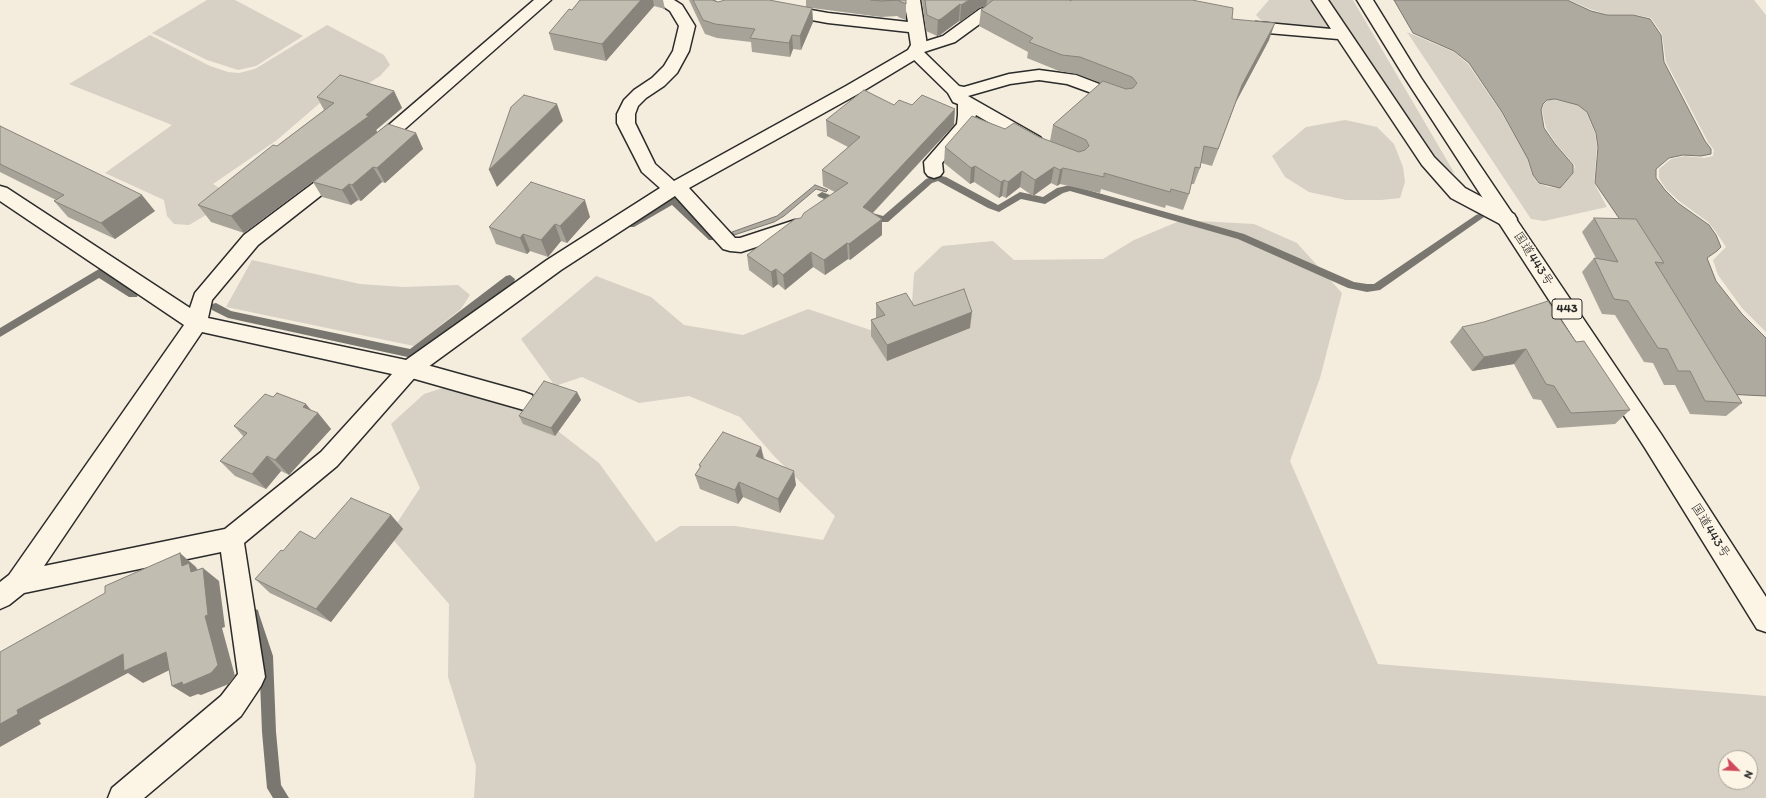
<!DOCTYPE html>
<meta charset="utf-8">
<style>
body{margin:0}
#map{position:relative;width:1766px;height:798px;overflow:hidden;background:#f4edde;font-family:Itim,sans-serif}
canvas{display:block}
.north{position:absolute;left:1718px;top:750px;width:40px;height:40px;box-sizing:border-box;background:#fcf5e5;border:1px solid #a8a49b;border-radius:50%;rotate:114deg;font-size:11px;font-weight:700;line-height:16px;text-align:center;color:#2b2b2b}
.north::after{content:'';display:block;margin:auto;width:14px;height:18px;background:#d1495b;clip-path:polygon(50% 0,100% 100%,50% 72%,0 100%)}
</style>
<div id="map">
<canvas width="1766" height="798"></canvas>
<div class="north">N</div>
</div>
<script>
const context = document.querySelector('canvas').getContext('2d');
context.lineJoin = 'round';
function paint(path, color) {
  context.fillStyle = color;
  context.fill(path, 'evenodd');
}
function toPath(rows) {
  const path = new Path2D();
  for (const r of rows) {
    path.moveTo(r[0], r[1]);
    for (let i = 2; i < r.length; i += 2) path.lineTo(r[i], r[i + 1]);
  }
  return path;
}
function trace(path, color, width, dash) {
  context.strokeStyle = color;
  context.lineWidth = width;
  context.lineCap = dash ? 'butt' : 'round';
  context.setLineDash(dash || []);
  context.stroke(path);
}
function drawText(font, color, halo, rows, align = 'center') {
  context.font = font + ' Itim,"Klee One",sans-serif';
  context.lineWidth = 3;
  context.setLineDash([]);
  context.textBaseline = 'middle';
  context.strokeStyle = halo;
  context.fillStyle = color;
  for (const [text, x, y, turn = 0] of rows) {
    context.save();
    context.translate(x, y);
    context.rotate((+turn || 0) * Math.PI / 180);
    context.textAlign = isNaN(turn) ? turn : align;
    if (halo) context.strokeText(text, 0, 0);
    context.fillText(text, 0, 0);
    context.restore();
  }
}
paint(toPath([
 [207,0,235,0,303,36,256,66,238,70,207,60,152,33],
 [1269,0,1353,0,1455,174,1433,159,1353,40,1337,40,1271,31,1256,15],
 [1569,0,1754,0,1766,15,1766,332,1742,308,1718,275,1713,260,1726,247,1716,232,1708,222,1679,201,1666,189,1659,178,1659,169,1671,159,1685,156,1704,158,1713,156,1714,150,1708,142,1666,62,1662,34,1651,18,1632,14,1606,14,1590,9],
 [327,25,384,55,390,65,380,76,366,85,335,90,277,140,213,184,229,194,221,206,189,225,174,224,167,216,164,200,105,173,172,125,69,84,150,35,210,66,228,72,239,73,255,69],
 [1407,32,1454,52,1468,64,1501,112,1527,158,1532,175,1538,183,1548,187,1560,188,1573,174,1575,166,1556,144,1546,128,1542,110,1544,104,1548,100,1555,100,1578,105,1586,112,1595,133,1597,146,1594,183,1607,207,1544,221,1531,219],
 [1345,120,1377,127,1394,144,1403,167,1405,182,1400,198,1381,200,1346,200,1309,192,1285,177,1272,156,1306,127],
 [1182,220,1254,224,1297,243,1342,293,1320,378,1290,461,1378,664,1766,696,1766,798,474,798,476,766,448,677,449,604,389,535,420,488,391,424,424,394,446,387,536,414,599,463,656,542,680,526,735,526,823,540,835,516,774,456,740,417,689,396,639,403,582,377,555,386,521,339,596,276,651,297,684,325,743,335,808,309,900,340,911,318,914,273,942,246,993,241,1014,260,1103,259,1134,240],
 [1726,758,1750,758,1750,782,1726,782],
 [252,260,360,284,403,287,458,285,470,295,461,309,414,346,226,307]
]), '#d6d1c4');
const water = toPath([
 [1394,0,1567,0,1591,11,1607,15,1633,15,1650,19,1661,35,1664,62,1705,141,1711,149,1711,154,1701,156,1683,155,1669,158,1656,169,1656,178,1665,190,1678,203,1709,225,1716,235,1721,247,1717,251,1707,258,1716,281,1742,314,1766,338,1766,396,1726,394,1666,287,1595,183,1598,147,1596,133,1587,112,1578,105,1555,99,1547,100,1543,104,1541,110,1544,128,1555,144,1573,165,1573,173,1560,188,1539,183,1533,175,1528,159,1502,112,1469,63,1454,51,1413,33,1394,0],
 [815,185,828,190,826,192,816,189,784,216,774,222,734,235,732,232,777,216,815,185]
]);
paint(water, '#afaaa0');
trace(water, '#7a7771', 1);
paint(toPath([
 [937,175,946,177,998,205,1020,192,1043,197,1057,188,1070,185,1244,234,1354,282,1367,284,1374,284,1476,215,1479,214,1484,217,1380,290,1367,292,1348,288,1238,239,1070,191,1063,193,1045,204,1021,199,999,212,988,208,938,181,932,183,888,222,882,222,866,217,864,215,869,212,883,216,926,179,937,175],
 [822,192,843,200,845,202,840,205,819,197,817,195,822,192],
 [673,197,676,198,715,236,717,238,715,240,709,240,672,205,634,227,628,227,626,225,628,223,673,197],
 [99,269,137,291,138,294,137,297,129,297,99,278,0,337,0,328,99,269],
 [510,275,515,279,514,282,416,357,412,358,228,318,212,310,211,307,212,304,216,303,231,311,410,349,506,276,510,275],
 [253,608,258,610,259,614,273,656,276,732,281,785,289,798,273,798,267,788,262,732,259,656,247,614,248,610,253,608]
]), '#7a7771');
const service = toPath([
 [986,7,992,9,994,12,992,15,955,42,924,52,959,86,964,87,1009,74,1039,70,1076,75,1128,95,1131,99,1128,103,1122,104,1067,84,1039,80,1010,84,968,96,1040,137,1043,141,1040,145,1034,147,1028,145,976,115,971,129,942,163,943,172,940,176,934,178,928,176,925,172,924,162,957,124,958,115,958,104,953,102,948,93,907,53,911,46,943,36,980,9,986,7],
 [409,360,524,392,532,395,535,401,532,407,524,410,401,375,398,369,401,363,409,360]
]);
const minor = toPath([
 [534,0,551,0,381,150,375,152,369,150,366,146,369,142,534,0],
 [655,0,674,0,682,5,695,26,689,51,677,73,664,86,646,98,638,106,635,114,635,123,655,164,674,181,846,86,908,50,911,45,909,32,828,23,746,8,734,3,731,0,755,0,828,13,908,22,904,0,920,0,927,45,921,56,858,94,689,188,735,238,740,238,795,220,802,222,805,227,802,232,741,252,730,251,723,249,675,196,561,270,417,375,337,466,244,543,265,677,261,686,241,716,144,798,108,798,112,788,221,696,238,674,221,552,24,593,9,605,0,609,0,582,9,575,184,325,0,201,0,186,7,188,190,308,195,293,244,235,335,167,341,165,347,167,350,171,347,175,258,245,212,300,208,318,406,360,547,260,660,188,642,172,617,123,617,114,624,100,634,90,652,78,664,66,673,51,679,26,670,11,658,3,655,0],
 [202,332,392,374,321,452,225,529,44,566,202,332],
 [1312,0,1328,0,1434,157,1465,188,1514,214,1517,219,1514,224,1507,226,1500,224,1451,198,1422,165,1338,39,1256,32,1250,30,1248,27,1250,24,1256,22,1331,29,1312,0]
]);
const trunk = toPath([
 [1357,0,1373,0,1421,78,1661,434,1766,597,1766,632,1757,629,1645,448,1405,78,1357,0]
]);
trace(service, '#2b2b2b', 3);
trace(minor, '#2b2b2b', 3);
trace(trunk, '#2b2b2b', 3);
paint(service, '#fcf5e5');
paint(minor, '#fcf5e5');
paint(trunk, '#fcf5e5');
paint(toPath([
 [580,0,663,0,665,9,654,6,606,61,554,50,549,33,572,10],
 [689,0,716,0,716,2,718,2,806,7,806,0,906,0,906,20,898,17,898,16,881,17,812,8,813,22,801,50,793,49,790,57,752,52,751,42,717,38,705,34],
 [922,0,1069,0,1232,19,1269,40,1236,102,1212,166,1201,163,1200,168,1194,184,1191,184,1189,194,1183,210,1166,205,1165,208,1101,189,1100,193,1060,184,1057,186,1051,183,1033,196,1020,187,1006,198,1002,196,999,198,974,182,970,184,944,163,945,147,1005,129,1039,137,1050,141,1053,125,1101,83,1077,74,1059,71,1027,58,1028,52,979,26,981,10,986,6,979,8,960,22,959,21,940,35,937,36,926,31],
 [394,91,402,108,376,130,377,132,416,133,423,149,385,183,382,182,361,201,358,200,351,205,322,197,313,182,334,165,244,233,211,222,198,205,277,146,324,110,317,97],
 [894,105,954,125,873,213,882,235,850,260,848,259,825,275,813,267,785,290,778,284,773,288,749,270,747,255,801,218,835,192,823,186,822,170,848,147,827,136,826,120],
 [0,126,155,211,115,239,68,217,54,201,56,200,0,172],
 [590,217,567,243,561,241,548,257,530,251,527,254,496,244,489,227],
 [1594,218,1664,263,1659,268,1742,403,1726,416,1690,414,1675,385,1664,385,1653,363,1644,362,1615,315,1602,314,1582,272,1594,258,1596,258,1582,232],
 [876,303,914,306,970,328,887,361,871,336,871,320,876,318],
 [1462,327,1576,342,1630,410,1615,424,1557,428,1541,400,1533,399,1514,364,1472,371,1450,342],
 [577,392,581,400,555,436,523,424,519,416],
 [273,397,318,413,331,429,289,475,281,471,266,489,235,476,220,461,244,437,234,426],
 [761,447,764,458,796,485,780,513,743,497,738,504,700,489,695,475,700,468,699,465],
 [391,515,403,529,331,622,270,593,255,579,283,551,315,539]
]), '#a7a398');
paint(toPath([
 [641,0,653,0,654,6,606,61,602,44],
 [969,0,987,0,986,6,979,8,960,22,961,5],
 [960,4,959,21,940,35,937,36,938,20],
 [812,8,813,22,801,50,800,36],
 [1275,23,1269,40,1236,102,1212,166,1242,85],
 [792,35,793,49,790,57,789,43],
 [394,91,402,108,376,130,378,133,244,233,231,216,366,115],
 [557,104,563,121,497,187,489,170],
 [955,109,954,125,864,222,863,207],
 [416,133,423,149,385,183,377,168],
 [975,166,974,182,970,184,971,168],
 [373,167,382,182,361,201,352,185],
 [1054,167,1051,183,1033,196,1035,180],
 [1063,168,1060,184,1057,186,1060,170],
 [1022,171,1020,187,1006,198,1008,182],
 [1004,180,1002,196,999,198,1001,182],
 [349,184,358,200,351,205,342,190],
 [142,195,155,211,115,239,101,223],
 [585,200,590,217,567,243,560,226],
 [882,219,882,235,850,260,849,244],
 [555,224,561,241,548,257,541,240],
 [523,234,530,251,527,254,520,238],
 [847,243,848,259,825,275,824,260],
 [811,252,813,267,785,290,783,275],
 [776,269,778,284,773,288,771,272],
 [972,312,970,328,887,361,887,345],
 [1526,349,1514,364,1472,371,1484,357],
 [577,392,581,400,555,436,551,428],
 [306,404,316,416,318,413,331,429,289,475,275,460,303,407],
 [761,447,764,462,756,456],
 [267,456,281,471,266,489,252,474],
 [794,471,796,485,780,513,778,499],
 [739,482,743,497,738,504,735,490],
 [391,515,403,529,331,622,316,609],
 [180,553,196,567,197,569,204,575,203,568,219,581,225,627,222,628,235,676,229,684,201,695,198,694,190,697,172,686,182,566],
 [166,652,184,663,143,683,128,673,39,720,41,724,0,747,0,724,17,710,123,654]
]), '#88847c');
const building = toPath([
 [580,0,641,0,602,44,549,33,569,9,572,10,580,0],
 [693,0,712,0,718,2,725,0,769,0,812,8,800,36,792,35,789,43,750,38,755,29,715,24,703,20,693,0],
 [871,0,906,0,906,4,899,1,900,0,881,1,871,0],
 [925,0,969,0,961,5,960,4,941,19,938,20,927,15,925,0],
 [993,0,1069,0,1071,1,1071,0,1192,0,1233,8,1232,19,1275,23,1242,85,1218,149,1204,146,1200,168,1195,167,1189,194,1171,189,1170,192,1104,173,1104,177,1063,168,1060,170,1054,167,1035,180,1022,171,1008,182,1004,180,1001,182,975,166,971,168,945,147,972,116,1005,129,1014,123,1039,137,1079,152,1085,150,1089,146,1086,140,1053,125,1103,81,1126,89,1133,88,1137,83,1132,77,1080,57,1062,55,1029,42,1033,38,981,10,993,0],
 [340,75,394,91,366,115,369,116,231,216,198,205,273,145,277,146,334,103,317,97,340,75],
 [864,90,894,105,899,100,912,105,922,95,955,109,863,207,882,219,849,244,847,243,824,260,811,252,783,275,776,269,771,272,747,255,795,219,801,218,804,213,848,183,822,170,860,137,826,120,864,90],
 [524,95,557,104,489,170,511,107,524,95],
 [388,124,416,133,377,168,373,167,352,185,349,184,342,190,313,182,388,124],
 [0,126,142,195,101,223,54,201,64,195,0,164,0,126],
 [531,182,585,200,560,226,555,224,541,240,523,234,520,238,489,227,531,182],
 [1594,218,1636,219,1664,263,1655,262,1742,403,1705,401,1690,371,1678,371,1667,349,1658,348,1628,301,1614,299,1594,258,1618,262,1594,218],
 [964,289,972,312,887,345,871,320,885,315,876,303,906,293,914,306,964,289],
 [1548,301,1576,342,1584,341,1630,410,1571,413,1554,386,1546,384,1526,349,1484,357,1462,327,1484,322,1548,301],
 [544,381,577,392,551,428,519,416,544,381],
 [277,393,306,404,303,407,318,413,275,460,267,456,252,474,220,461,247,433,234,426,265,394,273,397,277,393],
 [723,432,761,447,756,456,794,471,778,499,739,482,735,490,695,475,701,466,699,465,723,432],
 [351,498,391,515,316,609,255,579,281,550,283,551,300,531,315,539,351,498],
 [180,553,182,566,189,563,191,572,203,568,208,615,205,616,218,665,211,673,183,685,182,682,172,686,166,652,124,671,123,654,17,710,18,714,0,724,0,652,105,593,105,586,180,553]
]);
paint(building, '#c2bdb1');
trace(building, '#88847c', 1);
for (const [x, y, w] of [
 [1567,309,30]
]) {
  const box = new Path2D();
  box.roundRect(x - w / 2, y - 10, w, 20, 3);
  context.fillStyle = '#fcf5e5';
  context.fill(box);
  trace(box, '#2b2b2b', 1);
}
drawText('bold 12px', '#2b2b2b', null, [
 ["443",1567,309]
]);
drawText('13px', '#2b2b2b', '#fcf5e5', [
 ["国道443号",1533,259,57],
 ["国道443号",1710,531,58]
]);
</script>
